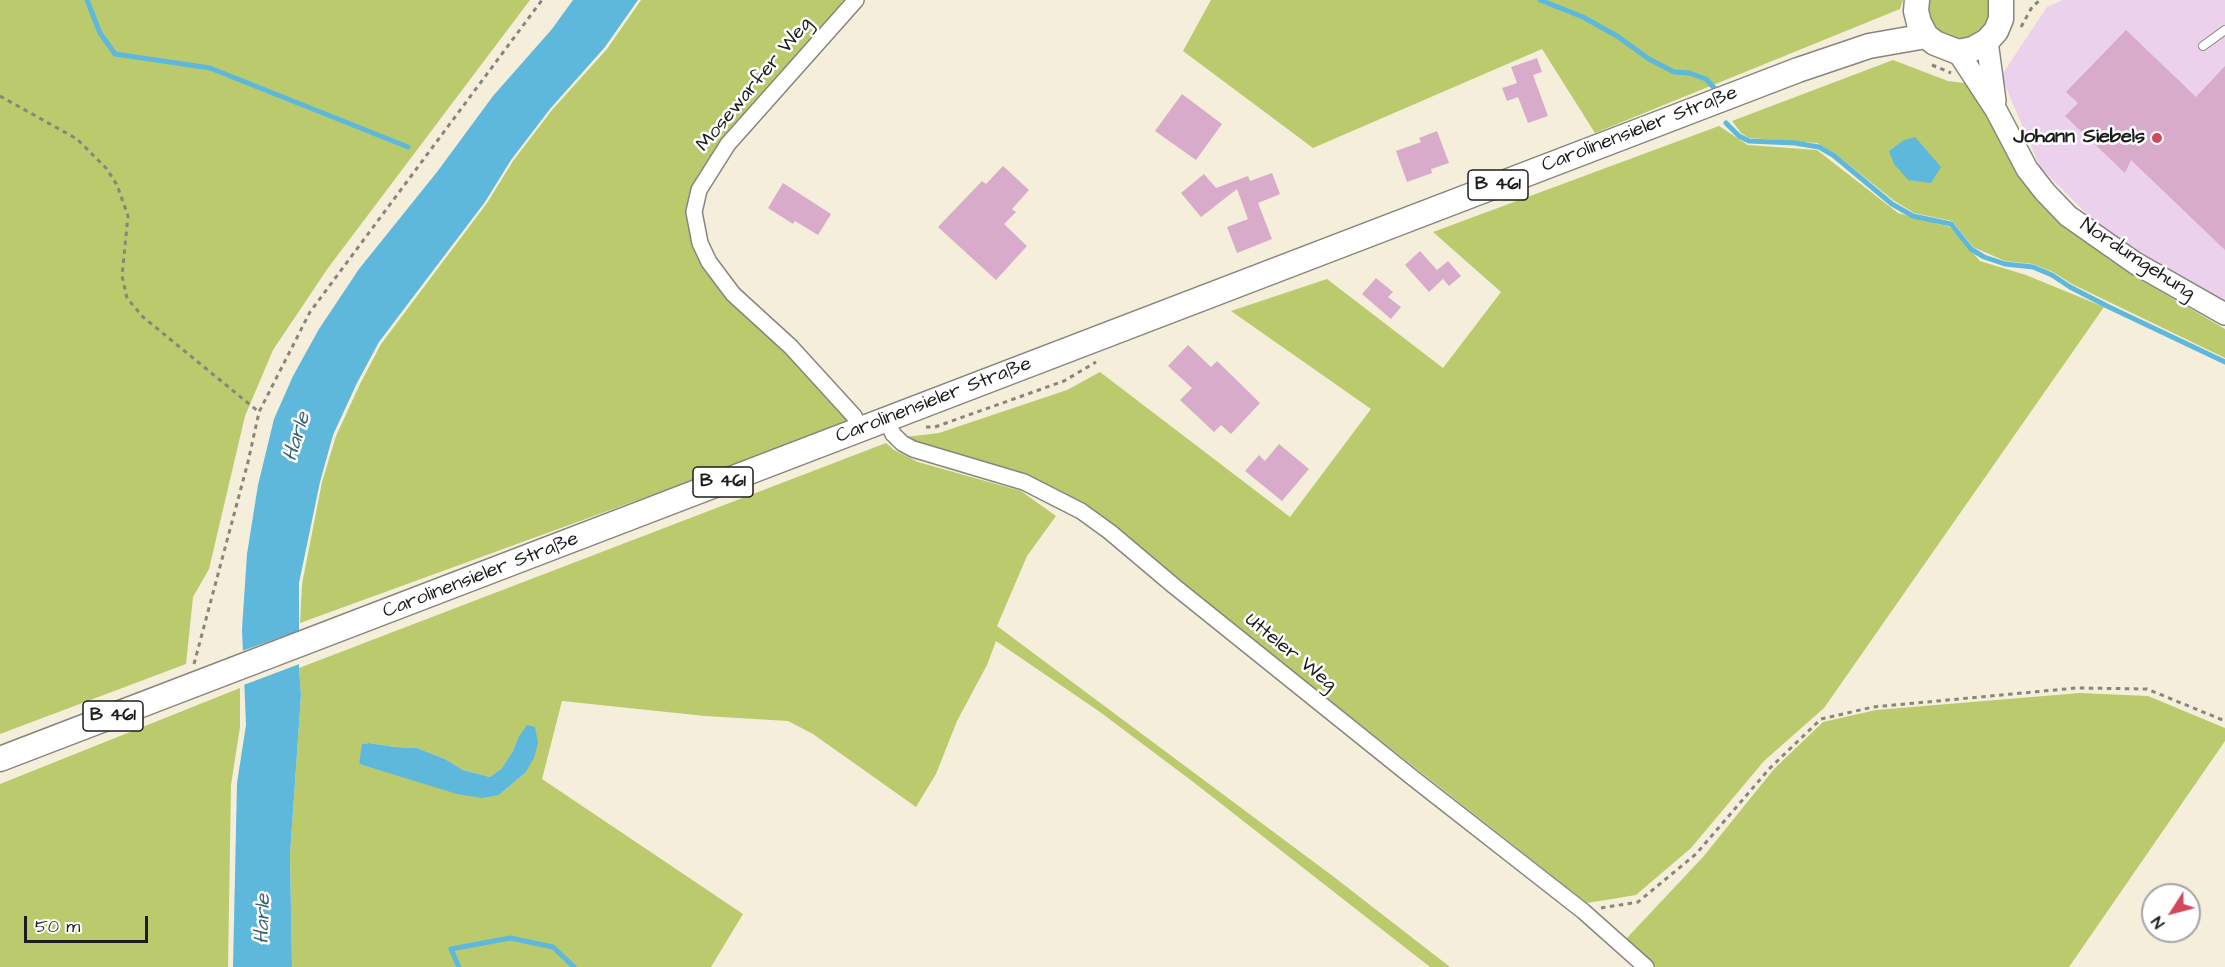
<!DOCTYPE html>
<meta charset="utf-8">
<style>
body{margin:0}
#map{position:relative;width:2225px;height:967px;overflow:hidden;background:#f5eedb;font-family:"Architects Daughter",sans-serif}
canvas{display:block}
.north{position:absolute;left:2141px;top:883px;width:60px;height:60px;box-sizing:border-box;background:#fff;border:2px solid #a4a4a4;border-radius:50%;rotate:234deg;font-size:16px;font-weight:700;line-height:24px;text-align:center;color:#1c1c1c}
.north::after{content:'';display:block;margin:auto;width:21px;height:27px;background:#d1495b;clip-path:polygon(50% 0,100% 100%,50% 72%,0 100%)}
.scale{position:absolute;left:24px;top:916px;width:124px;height:27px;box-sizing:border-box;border:3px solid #1c1c1c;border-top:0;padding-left:8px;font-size:18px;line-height:21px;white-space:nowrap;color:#1c1c1c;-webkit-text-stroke:4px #fff;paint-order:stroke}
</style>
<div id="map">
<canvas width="2225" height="967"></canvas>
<div class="north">N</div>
<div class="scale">50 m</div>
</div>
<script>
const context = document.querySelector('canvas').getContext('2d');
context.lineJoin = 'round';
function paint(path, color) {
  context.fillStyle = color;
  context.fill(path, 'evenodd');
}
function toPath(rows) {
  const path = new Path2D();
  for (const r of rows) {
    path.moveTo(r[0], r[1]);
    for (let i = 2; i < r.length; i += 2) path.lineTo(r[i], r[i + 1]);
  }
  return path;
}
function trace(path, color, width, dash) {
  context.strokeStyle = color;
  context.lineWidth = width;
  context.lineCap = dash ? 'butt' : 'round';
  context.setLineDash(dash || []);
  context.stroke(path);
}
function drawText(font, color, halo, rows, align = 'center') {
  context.font = font + ' "Architects Daughter",sans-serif';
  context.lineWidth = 5;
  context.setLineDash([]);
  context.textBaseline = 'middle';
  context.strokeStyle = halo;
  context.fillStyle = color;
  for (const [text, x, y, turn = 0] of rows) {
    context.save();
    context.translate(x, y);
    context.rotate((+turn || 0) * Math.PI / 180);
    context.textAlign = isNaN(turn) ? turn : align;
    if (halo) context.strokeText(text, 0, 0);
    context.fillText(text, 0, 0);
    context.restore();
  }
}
paint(toPath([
 [2063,0,2225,0,2225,303,2107,234,2040,167,2001,76,2047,7]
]), '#ebd1ec');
paint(toPath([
 [0,0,530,0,328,268,273,350,245,416,209,569,193,597,186,664,0,734],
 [641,0,850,0,727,138,688,211,704,266,852,422,300,623,302,584,322,482,336,436,360,384,381,344,487,203,513,161,552,110,607,49],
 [1211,0,1903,0,1900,9,1595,133,1542,49,1313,148,1183,51],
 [1928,0,1989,0,1990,13,1987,23,1980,32,1963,41,1943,37,1930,23,1927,4],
 [1893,60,1948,81,1972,84,2021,179,2063,224,2131,274,2225,329,2225,358,2072,284,2053,272,2033,264,2005,261,1973,247,1952,221,1914,213,1893,200,1833,152,1817,143,1749,138,1741,133,1732,121],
 [1719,126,1748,145,1817,150,1898,213,1950,227,1980,261,2026,275,2104,307,1824,708,1764,761,1691,848,1636,895,1587,903,1083,506,930,449,906,437,939,433,1067,390,1100,372,1290,517,1371,409,1231,311,1327,279,1443,368,1501,292,1433,232],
 [886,443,894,450,918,462,1021,491,1056,516,1027,556,997,626,1334,877,1450,967,1430,967,1192,781,1100,712,996,641,987,665,957,721,936,774,916,807,813,734,788,721,705,716,562,701,542,779,743,914,711,967,292,967,290,855,301,695,299,668],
 [518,738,525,773,499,795,404,777,359,764,363,744,369,743,395,747,417,748,445,759,463,770,490,777,502,768,513,751],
 [240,688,240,727,231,785,228,967,0,967,0,784],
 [2080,693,2148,696,2225,728,2225,741,2069,967,1656,967,1626,939,1703,857,1774,769,1823,722,1876,710]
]), '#bbca6d');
paint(toPath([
 [573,0,638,0,605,47,550,109,511,160,485,202,379,342,357,383,333,435,320,482,299,583,299,668,301,695,290,855,292,967,233,967,237,783,246,725,242,629,247,554,258,485,274,419,293,376,319,329,359,269,437,172,493,96,552,29],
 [1915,137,1941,167,1931,183,1908,180,1894,164,1889,151,1904,140],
 [527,725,535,727,538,743,534,758,525,773,499,795,482,798,457,794,359,764,362,744,369,743,395,747,417,748,445,759,463,770,490,777,502,768,513,751,518,738]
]), '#5eb8dc');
paint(toPath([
 [301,630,302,663,241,686,239,652]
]), '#f5eedb');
trace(toPath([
 [87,0,100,33,115,54,210,68,408,147],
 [1540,0,1583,17,1617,36,1649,59,1674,72,1689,73,1706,79,1716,90],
 [1726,123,1739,136,1749,141,1795,143,1819,147,1833,155,1892,204,1913,216,1951,224,1971,249,1984,257,2005,264,2033,267,2052,275,2070,287,2109,307,2225,362],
 [459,967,451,949,510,938,553,947,574,967]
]), '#5eb8dc', 5);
paint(toPath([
 [2126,30,2196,97,2225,66,2225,250,2131,160,2125,173,2065,116,2078,103,2066,92],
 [1537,58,1542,72,1533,75,1548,116,1528,123,1518,97,1507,101,1502,88,1517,83,1511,67],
 [1182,94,1222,124,1196,160,1155,131],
 [1437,131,1449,163,1431,169,1432,173,1407,182,1396,151,1421,142,1419,138],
 [1003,166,1029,190,1012,209,1016,212,1004,224,1027,246,996,280,938,227,982,181,986,184],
 [1272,173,1280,194,1258,203,1272,239,1237,253,1227,227,1248,219,1237,189,1201,217,1181,193,1204,174,1216,188,1248,176,1250,181],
 [783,183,831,214,818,235,795,221,793,224,768,208],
 [1420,251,1437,270,1448,261,1461,276,1449,286,1443,279,1429,292,1405,265],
 [1376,278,1393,292,1388,297,1401,307,1391,319,1362,294],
 [1188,345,1211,367,1217,361,1260,403,1231,434,1221,425,1214,432,1180,400,1192,388,1168,366],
 [1279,444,1309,469,1282,501,1245,471,1259,455,1265,461]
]), '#d8abcb');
const lane = toPath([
 [2203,46,2225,30]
]);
const street = toPath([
 [856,0,728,144,699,190,694,212,700,243,709,262,733,294,791,347,854,416,860,429],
 [886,419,893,434,902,443,913,449,1024,482,1081,511,1110,532,1174,586,1413,778,1583,911,1646,967]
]);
const secondary = toPath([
 [1987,41,1995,101],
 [1958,52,1996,110,2027,169,2045,192,2068,216,2135,263,2225,314]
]);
const primary = toPath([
 [1917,0,1916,11,1919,23,1926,36,1935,43,1958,52,1973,49,1987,41,1996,31,2001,19,2001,0],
 [0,759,1798,70,1869,46,1926,36]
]);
trace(lane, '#88857c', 10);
trace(street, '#88857c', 18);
trace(secondary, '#88857c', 24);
trace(primary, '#88857c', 27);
trace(toPath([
 [2021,27,2032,7,2040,0],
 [1932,65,1951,73],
 [0,96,77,139,106,168,117,185,128,216,122,276,127,298,143,317,259,412],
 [926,427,935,427,1064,381,1096,362],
 [194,664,248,462,259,412,310,312,542,0],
 [1601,908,1638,902,1696,854,1770,768,1821,719,1873,707,2076,688,2147,689,2225,721]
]), '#88857c', 3, [4.5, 4.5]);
trace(lane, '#fff', 8);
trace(street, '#fff', 15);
trace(secondary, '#fff', 21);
trace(primary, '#fff', 24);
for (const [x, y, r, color] of [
 [2157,138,6,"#d1495b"]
]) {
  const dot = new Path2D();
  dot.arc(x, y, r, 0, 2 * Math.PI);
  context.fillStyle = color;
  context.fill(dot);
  trace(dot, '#fff', 2);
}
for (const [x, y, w] of [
 [1498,185,60],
 [723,482,60],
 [113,716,60]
]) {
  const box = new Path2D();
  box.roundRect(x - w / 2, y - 15, w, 30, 4.5);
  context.fillStyle = '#fff';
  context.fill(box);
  trace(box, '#1c1c1c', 1.5);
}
drawText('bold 18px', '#1c1c1c', null, [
 ["B 461",1498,185],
 ["B 461",723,482],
 ["B 461",113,716]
]);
drawText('20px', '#1c1c1c', '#fff', [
 ["Mosewarfer Weg",755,85,-50],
 ["Carolinensieler Straße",1640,130,-21],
 ["Nordumgehung",2137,260,33],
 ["Carolinensieler Straße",934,401,-21],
 ["Carolinensieler Straße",481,576,-21],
 ["Utteler Weg",1290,653,39]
]);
drawText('bold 20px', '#1c1c1c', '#fff', [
 ["Johann Siebels",2145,138]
], 'right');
drawText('italic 21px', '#3a6272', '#fff', [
 ["Harle",298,437,-73],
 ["Harle",264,919,-88]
]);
</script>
